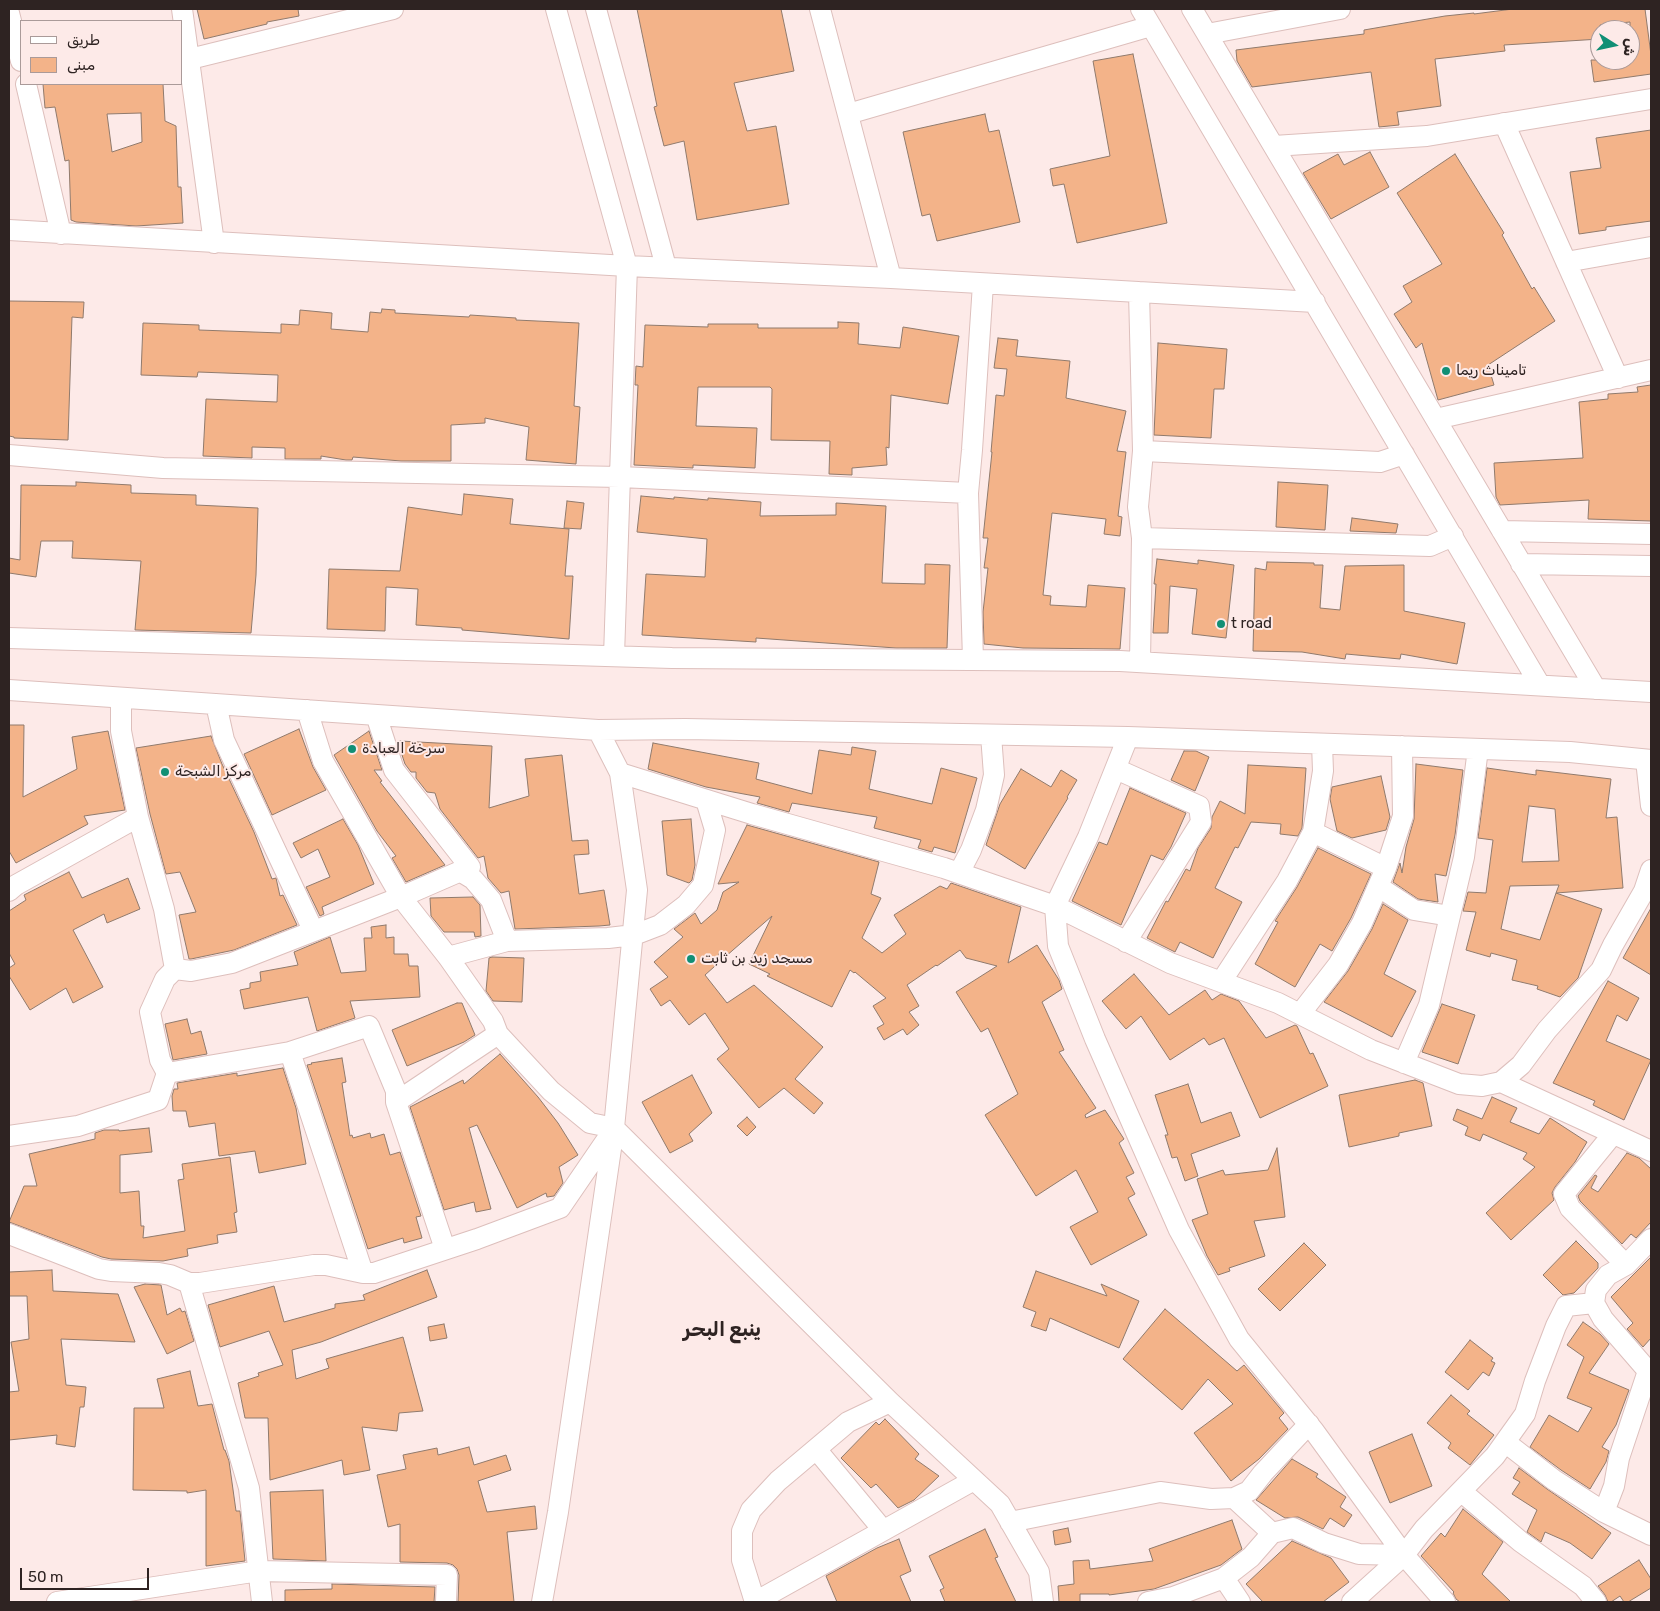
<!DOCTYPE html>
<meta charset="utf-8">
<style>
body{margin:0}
#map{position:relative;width:1660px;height:1611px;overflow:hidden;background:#fdeae8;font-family:Rubik,Vazirmatn,sans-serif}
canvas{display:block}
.frame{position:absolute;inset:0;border:10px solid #2e2322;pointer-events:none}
.legend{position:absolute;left:20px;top:20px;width:162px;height:65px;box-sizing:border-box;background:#fdeae8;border:1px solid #aa9a99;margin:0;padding:6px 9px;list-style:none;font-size:15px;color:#2e2322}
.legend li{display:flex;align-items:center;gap:10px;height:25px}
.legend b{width:25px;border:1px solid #aa9a99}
.north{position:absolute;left:1590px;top:20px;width:50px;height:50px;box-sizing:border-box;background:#fdeae8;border:1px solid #aa9a99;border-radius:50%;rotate:100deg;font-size:14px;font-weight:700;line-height:20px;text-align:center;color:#2e2322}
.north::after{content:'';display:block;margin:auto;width:18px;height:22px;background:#118f75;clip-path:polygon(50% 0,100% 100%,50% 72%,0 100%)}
.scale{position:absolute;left:20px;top:1568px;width:129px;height:22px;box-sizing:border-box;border:2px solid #2e2322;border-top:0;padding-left:6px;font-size:15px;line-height:18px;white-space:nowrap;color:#2e2322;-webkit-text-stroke:4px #fdeae8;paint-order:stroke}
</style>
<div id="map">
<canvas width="1660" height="1611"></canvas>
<div class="frame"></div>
<ul class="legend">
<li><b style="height:6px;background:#fff"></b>طريق</li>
<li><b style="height:14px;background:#f3b389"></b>مبنى</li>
</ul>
<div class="north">ش</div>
<div class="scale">50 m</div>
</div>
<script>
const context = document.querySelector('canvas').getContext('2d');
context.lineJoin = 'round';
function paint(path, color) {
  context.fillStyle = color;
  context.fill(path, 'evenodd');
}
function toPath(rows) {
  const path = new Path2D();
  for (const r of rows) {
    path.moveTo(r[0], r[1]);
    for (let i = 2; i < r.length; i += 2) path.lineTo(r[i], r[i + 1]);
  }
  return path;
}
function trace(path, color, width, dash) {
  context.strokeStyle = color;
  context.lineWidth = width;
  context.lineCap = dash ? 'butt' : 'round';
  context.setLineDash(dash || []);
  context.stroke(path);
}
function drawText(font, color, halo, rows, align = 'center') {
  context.font = font + ' Rubik,Vazirmatn,sans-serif';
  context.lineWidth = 4;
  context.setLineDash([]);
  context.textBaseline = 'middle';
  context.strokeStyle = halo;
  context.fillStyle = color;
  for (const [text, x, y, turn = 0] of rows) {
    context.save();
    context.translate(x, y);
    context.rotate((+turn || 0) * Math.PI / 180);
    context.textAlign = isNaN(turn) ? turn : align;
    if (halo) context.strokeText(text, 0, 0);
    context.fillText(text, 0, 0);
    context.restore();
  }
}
const building = toPath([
 [197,9,298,9,299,16,267,22,267,24,204,39,197,9],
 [637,9,781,9,794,71,734,83,747,131,776,126,789,204,697,220,684,141,664,146,654,107,657,106,637,9],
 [1513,9,1645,9,1651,55,1651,74,1594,82,1591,60,1630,60,1630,22,1600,25,1600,39,1504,45,1505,51,1435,59,1441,106,1397,112,1399,125,1379,127,1371,72,1252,87,1237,61,1236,50,1364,34,1364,30,1445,16,1474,13,1474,14,1513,9],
 [1133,54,1167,223,1077,243,1064,184,1053,186,1050,169,1110,156,1093,61,1133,54],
 [43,84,163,84,165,121,176,126,178,187,181,187,183,223,136,226,76,222,71,220,69,160,65,161,55,107,45,108,43,84],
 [141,113,142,142,112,152,107,114,141,113],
 [985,114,989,132,999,130,1020,222,937,241,930,214,922,216,903,132,985,114],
 [1651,130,1651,221,1606,227,1606,230,1579,234,1570,172,1601,168,1596,138,1651,130],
 [1370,152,1389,187,1331,219,1303,173,1338,154,1344,165,1370,152],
 [1455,154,1504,233,1502,235,1532,289,1534,287,1555,321,1488,365,1494,385,1438,400,1422,343,1416,348,1394,314,1412,302,1403,286,1442,264,1397,193,1455,154],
 [9,301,84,302,83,318,72,317,68,440,14,438,14,437,9,436,9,301],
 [382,309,395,310,395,313,469,317,470,315,516,318,516,320,579,323,574,406,580,407,576,464,526,460,529,427,485,418,485,423,451,425,451,461,401,461,353,457,352,460,346,460,321,456,321,459,285,459,285,448,252,447,252,458,203,456,206,399,277,402,278,375,198,372,197,377,141,375,143,323,199,325,199,330,281,333,281,324,299,325,300,310,332,313,331,329,368,332,370,312,381,313,382,309],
 [838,322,859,323,858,344,900,348,903,327,959,336,948,404,891,395,889,448,886,447,887,465,852,468,852,475,829,474,830,441,771,440,772,389,770,387,698,387,696,426,757,428,755,468,693,465,693,468,634,465,638,385,635,385,636,366,643,367,645,325,708,327,708,324,758,324,758,328,838,328,838,322],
 [998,338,1018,340,1016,356,1070,361,1066,398,1126,411,1117,451,1126,452,1118,516,1122,517,1120,536,1104,534,1106,519,1052,513,1043,595,1051,596,1050,605,1086,607,1088,585,1125,588,1120,649,1023,648,984,644,983,612,988,568,984,568,988,538,983,538,992,452,991,452,996,395,1004,396,1007,369,994,368,998,338],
 [1158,343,1227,349,1224,389,1214,389,1211,438,1154,435,1158,343],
 [1651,385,1651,521,1588,519,1589,500,1500,505,1496,497,1494,463,1583,458,1579,402,1608,399,1608,394,1638,392,1637,387,1651,385],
 [76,482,131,485,131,493,196,495,196,505,258,508,256,575,251,633,135,630,141,561,72,558,73,541,41,541,36,577,9,573,9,558,20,560,21,485,76,486,76,482],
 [1278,482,1328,485,1325,530,1276,527,1278,482],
 [464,494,513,499,510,524,569,529,565,576,573,576,569,639,462,630,462,628,416,625,418,589,386,587,385,631,327,629,329,569,400,571,408,507,462,515,464,494],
 [641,496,674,499,674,497,708,500,708,498,761,502,760,516,836,515,836,503,886,506,882,583,925,584,925,564,950,565,947,648,896,648,756,638,756,642,642,635,646,574,705,577,707,539,637,532,641,496],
 [567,501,584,503,581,529,564,528,567,501],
 [1352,518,1398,524,1396,533,1350,531,1352,518],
 [1157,559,1198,564,1198,560,1234,565,1226,638,1192,634,1197,589,1170,586,1168,633,1153,633,1156,584,1154,584,1157,559],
 [1267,562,1314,563,1314,565,1323,565,1320,608,1340,610,1345,566,1404,565,1404,611,1465,623,1457,664,1401,654,1400,659,1346,654,1345,659,1302,652,1253,651,1255,568,1266,570,1267,562],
 [9,725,24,725,23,797,77,769,72,737,108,731,125,810,84,816,88,824,16,863,9,851,9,725],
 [299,729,313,767,326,790,272,815,244,754,299,729],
 [369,731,382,770,374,770,382,781,380,782,445,865,406,882,392,858,396,856,377,831,334,755,369,731],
 [211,736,222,764,254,832,272,879,276,878,280,896,283,895,297,925,234,950,191,959,189,959,179,915,196,912,180,872,166,874,150,814,136,748,211,736],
 [400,741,492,746,489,808,529,796,525,759,562,755,572,841,588,840,589,854,574,855,579,894,604,890,610,925,599,926,515,929,509,891,501,893,488,878,484,856,478,858,440,809,435,793,427,792,416,778,416,772,411,772,405,764,400,749,400,741],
 [653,743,759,763,756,779,812,794,819,750,851,755,852,747,876,751,869,789,932,804,941,768,977,778,955,853,934,847,932,852,918,848,921,840,874,828,877,817,792,803,789,812,757,803,760,797,706,787,648,769,653,743],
 [1184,751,1196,751,1209,757,1195,791,1171,780,1184,751],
 [1416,764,1463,770,1455,835,1446,876,1435,874,1438,902,1418,899,1393,882,1400,863,1402,873,1406,847,1414,819,1416,764],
 [1248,765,1306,768,1302,828,1298,836,1280,834,1281,824,1251,822,1238,848,1235,847,1215,888,1242,902,1213,958,1180,942,1175,952,1147,938,1166,901,1168,902,1186,869,1190,871,1198,848,1211,828,1212,817,1220,801,1245,814,1248,765],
 [1487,768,1536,775,1536,770,1611,779,1606,818,1617,817,1623,888,1556,893,1559,885,1510,886,1501,929,1540,940,1556,893,1602,909,1578,978,1560,997,1537,989,1538,986,1512,980,1517,960,1491,953,1490,957,1466,950,1476,912,1463,911,1468,892,1486,893,1493,840,1478,838,1487,768],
 [1529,806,1555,809,1559,861,1522,862,1529,806],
 [1021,769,1051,787,1061,770,1077,780,1067,797,1068,798,1025,869,986,845,1000,804,1021,769],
 [1381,776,1390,817,1386,830,1352,838,1337,831,1330,799,1332,787,1381,776],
 [1130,788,1186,813,1171,847,1163,860,1151,855,1121,925,1072,901,1099,842,1107,845,1130,788],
 [343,819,358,845,374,884,322,907,324,914,320,916,306,887,330,877,318,849,301,858,293,843,343,819],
 [691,819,695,865,692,880,689,883,667,875,662,821,691,819],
 [747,825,879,862,871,894,881,898,862,938,882,953,906,934,894,915,940,886,947,889,951,883,1021,907,1008,963,1037,945,1059,980,1062,989,1042,1002,1064,1050,1059,1052,1096,1108,1085,1115,1086,1118,1105,1110,1124,1139,1119,1143,1134,1173,1126,1177,1135,1194,1128,1198,1147,1235,1091,1265,1070,1227,1098,1212,1076,1170,1036,1196,985,1115,1018,1094,988,1028,981,1032,956,992,997,966,966,958,960,950,937,966,936,965,907,985,919,1006,909,1012,919,1025,907,1035,903,1029,884,1040,877,1028,884,1024,873,1006,886,998,855,972,854,973,850,970,832,1007,767,976,770,974,749,964,772,916,725,957,718,954,724,958,705,975,727,1003,754,985,823,1047,795,1079,823,1103,814,1114,784,1088,759,1108,717,1059,729,1049,705,1013,689,1025,670,1000,661,1006,650,989,668,977,654,962,683,937,674,929,695,913,701,924,717,910,723,892,739,882,718,884,747,825],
 [1318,848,1371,874,1351,918,1332,951,1320,944,1295,987,1255,964,1278,922,1275,921,1297,887,1318,848],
 [69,872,82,898,128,878,140,909,107,923,104,914,73,930,103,987,73,1003,66,988,30,1010,9,976,9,968,15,964,9,953,9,911,26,900,24,895,69,872],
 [473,897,480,905,481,936,475,937,474,932,444,932,431,916,430,898,473,897],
 [1383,904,1408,920,1384,974,1416,991,1392,1037,1324,1002,1348,971,1372,929,1383,904],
 [1651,908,1651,975,1623,958,1651,908],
 [386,925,386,938,394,937,394,954,408,954,409,966,418,966,420,997,350,1001,355,1018,317,1031,308,997,244,1009,240,990,250,988,250,983,261,981,260,972,298,965,294,952,330,937,341,973,366,971,364,938,372,938,371,927,386,925],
 [492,957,524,958,522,1002,493,1001,486,991,489,958,492,957],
 [1134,974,1169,1015,1205,990,1212,1000,1221,994,1239,1001,1266,1038,1295,1025,1297,1026,1310,1054,1313,1053,1328,1086,1260,1118,1224,1038,1209,1045,1204,1038,1170,1060,1141,1016,1126,1029,1102,1001,1134,974],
 [1608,981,1639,998,1627,1021,1617,1015,1606,1041,1651,1060,1624,1120,1593,1105,1595,1101,1553,1083,1608,981],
 [457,1003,462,1003,475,1035,464,1042,407,1066,392,1030,457,1003],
 [1442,1004,1475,1015,1458,1064,1422,1052,1442,1004],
 [187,1019,191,1034,201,1031,207,1054,173,1060,165,1024,187,1019],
 [500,1054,538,1097,558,1123,578,1155,559,1167,563,1183,554,1196,547,1197,546,1193,517,1208,477,1125,469,1128,491,1209,476,1212,474,1202,444,1210,410,1107,463,1080,464,1084,500,1054],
 [342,1058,346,1082,342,1083,350,1136,352,1135,353,1138,370,1133,371,1138,384,1134,390,1155,400,1152,421,1216,416,1217,422,1238,404,1243,403,1238,368,1249,307,1065,312,1064,311,1063,342,1058],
 [283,1068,296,1108,306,1164,259,1173,255,1151,219,1156,215,1123,189,1127,186,1111,173,1111,172,1096,174,1089,178,1089,177,1083,237,1073,237,1076,283,1068],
 [692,1075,712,1113,689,1134,693,1141,670,1153,642,1102,692,1075],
 [1415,1080,1423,1083,1432,1126,1399,1133,1399,1136,1349,1147,1339,1095,1415,1080],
 [1188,1084,1201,1123,1231,1112,1240,1136,1191,1154,1198,1176,1185,1181,1177,1157,1172,1158,1165,1135,1168,1135,1155,1095,1188,1084],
 [1492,1097,1517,1108,1510,1122,1539,1134,1550,1118,1587,1142,1575,1162,1555,1187,1552,1193,1554,1200,1511,1240,1486,1213,1535,1167,1523,1159,1527,1153,1483,1134,1480,1141,1465,1135,1468,1127,1453,1120,1457,1109,1482,1119,1492,1097],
 [747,1117,756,1127,747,1136,737,1126,747,1117],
 [149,1128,152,1152,120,1155,120,1193,139,1191,141,1226,144,1226,143,1238,185,1231,178,1180,184,1179,182,1164,230,1157,237,1212,234,1213,237,1232,217,1235,218,1243,187,1249,188,1256,163,1261,111,1259,102,1257,9,1222,24,1186,37,1186,29,1154,95,1139,95,1133,104,1130,119,1130,119,1131,149,1128],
 [1277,1148,1285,1217,1254,1221,1265,1256,1229,1268,1230,1271,1218,1275,1207,1256,1192,1220,1208,1214,1197,1179,1223,1170,1225,1175,1268,1170,1277,1148],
 [1627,1153,1639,1158,1651,1169,1651,1222,1636,1238,1631,1234,1622,1244,1580,1201,1578,1196,1595,1175,1597,1176,1591,1188,1598,1192,1627,1153],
 [1576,1241,1598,1263,1598,1268,1574,1293,1563,1295,1543,1275,1576,1241],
 [1304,1243,1326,1265,1280,1311,1258,1289,1304,1243],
 [1651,1257,1651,1338,1643,1347,1627,1329,1633,1323,1611,1297,1651,1257],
 [52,1270,53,1291,118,1294,135,1342,61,1339,66,1385,86,1387,84,1407,80,1407,75,1447,56,1444,57,1435,9,1440,9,1392,19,1391,11,1342,29,1339,27,1296,9,1296,9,1272,52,1270],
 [427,1270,437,1297,321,1342,292,1350,296,1379,329,1368,326,1359,403,1337,423,1411,399,1413,397,1431,362,1427,370,1470,344,1475,342,1460,270,1480,268,1418,245,1418,238,1383,259,1376,258,1373,283,1365,269,1331,220,1347,208,1305,274,1286,284,1322,335,1308,335,1304,365,1300,363,1295,427,1270],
 [1036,1271,1107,1296,1101,1284,1139,1301,1119,1348,1050,1318,1046,1331,1031,1326,1036,1312,1023,1307,1036,1271],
 [145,1284,161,1285,167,1315,180,1308,182,1312,185,1311,194,1341,167,1354,134,1287,145,1284],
 [1165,1309,1237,1371,1244,1365,1284,1413,1279,1418,1288,1429,1259,1459,1231,1481,1194,1433,1233,1404,1208,1379,1182,1410,1123,1359,1165,1309],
 [1583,1322,1600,1334,1609,1344,1589,1373,1629,1390,1616,1425,1602,1447,1609,1451,1606,1462,1590,1489,1561,1470,1530,1447,1549,1415,1578,1432,1592,1408,1567,1398,1584,1357,1567,1345,1583,1322],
 [444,1324,447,1338,430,1341,428,1327,444,1324],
 [1470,1340,1493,1358,1491,1361,1495,1363,1489,1376,1483,1372,1468,1390,1445,1372,1470,1340],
 [190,1371,198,1406,212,1404,224,1450,225,1450,229,1461,236,1511,240,1511,245,1561,206,1566,206,1490,187,1493,187,1491,133,1490,134,1408,164,1408,157,1379,190,1371],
 [1451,1395,1470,1411,1467,1414,1494,1435,1470,1465,1448,1448,1451,1443,1427,1423,1451,1395],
 [885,1419,919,1454,915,1459,939,1476,914,1500,898,1508,876,1484,871,1488,841,1458,876,1422,879,1425,885,1419],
 [1412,1434,1432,1486,1390,1503,1369,1452,1412,1434],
 [469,1447,474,1465,506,1455,511,1470,478,1481,487,1512,535,1506,537,1529,507,1532,514,1602,458,1602,459,1575,457,1569,453,1565,447,1563,400,1562,400,1524,388,1527,377,1475,406,1469,403,1455,437,1448,438,1455,469,1447],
 [1292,1459,1318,1474,1316,1477,1346,1497,1340,1507,1352,1515,1344,1527,1330,1518,1323,1529,1298,1517,1285,1518,1256,1500,1292,1459],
 [1519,1468,1547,1489,1611,1533,1592,1559,1570,1543,1545,1532,1541,1542,1527,1532,1537,1510,1512,1494,1520,1482,1513,1478,1519,1468],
 [323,1490,326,1561,273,1559,270,1492,323,1490],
 [1463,1509,1503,1542,1482,1574,1511,1602,1460,1602,1456,1599,1453,1593,1454,1592,1421,1556,1441,1533,1445,1537,1463,1509],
 [1232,1520,1242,1549,1221,1565,1154,1589,1109,1595,1109,1594,1080,1594,1080,1602,1059,1602,1058,1586,1074,1584,1073,1561,1089,1560,1090,1569,1153,1561,1149,1549,1232,1520],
 [1068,1528,1071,1542,1055,1545,1053,1531,1068,1528],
 [985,1529,998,1557,995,1558,1016,1602,945,1602,940,1590,944,1588,929,1556,985,1529],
 [899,1539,911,1571,900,1576,911,1602,837,1602,826,1576,877,1548,899,1539],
 [1292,1541,1331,1558,1349,1582,1323,1602,1263,1602,1246,1584,1292,1541],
 [1639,1560,1651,1579,1651,1588,1628,1602,1624,1602,1620,1596,1611,1602,1608,1602,1605,1595,1598,1586,1639,1560],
 [332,1584,435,1587,434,1602,285,1602,285,1590,332,1589,332,1584]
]);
paint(building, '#f3b389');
trace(building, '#907a6c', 1);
const minor = toPath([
 [182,9,214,243],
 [556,9,627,266,614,656],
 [596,9,666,267],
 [820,9,891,278],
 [1141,9,1540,685],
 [1192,9,1596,689],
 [9,13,21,61],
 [1207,34,1340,9],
 [190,59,393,9],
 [26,84,61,234],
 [848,114,1151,26],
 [1504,123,1618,378],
 [1274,146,1427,136,1651,99],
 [9,230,627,266,891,278,1315,302],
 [1566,262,1651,247],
 [1139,292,1143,451,1138,507,1142,538,1140,662],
 [1436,419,1651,370],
 [1143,451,1380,462,1404,454],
 [9,455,163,468,620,477,968,493],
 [1502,531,1651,534],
 [1142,538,1430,546,1453,536],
 [1521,564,1651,566],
 [9,638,672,658,1120,661,1651,692],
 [973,660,968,493,972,450,983,284],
 [9,690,598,730,685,729,1128,737,1570,752,1651,760],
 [121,698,121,731,138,817,164,909,175,969],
 [216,704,224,740,313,930],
 [307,710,323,761,401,897,448,957,493,1021,498,1034,551,1091,590,1123,614,1128,890,1402,1000,1504,1039,1572,1043,1602],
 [376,715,394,770,470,867,463,873,473,879,491,900,507,941],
 [1128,737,1088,837,1055,906,1058,946,1095,1039,1179,1230,1239,1339,1314,1431,1404,1555,1445,1602],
 [1646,760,1651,806],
 [1116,769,1199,806,1201,822,1126,942],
 [620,773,752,814,944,868,1055,906,1170,963,1278,1003,1371,1050,1459,1084,1482,1086,1501,1082,1521,1065,1547,1030,1601,970,1613,945,1644,891,1651,870],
 [1313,832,1386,868],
 [959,873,971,850,986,810,994,775,991,735],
 [1379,887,1414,910,1450,916],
 [9,891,16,885,138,817],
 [448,957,507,941,608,938,634,935,660,925,686,905,703,885,715,830,706,800],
 [1221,982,1287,881,1313,832,1323,771,1322,744],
 [1300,1014,1338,965,1362,923,1386,868,1403,816,1402,746],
 [290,1052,363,1273],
 [1404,1063,1429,1005,1450,916,1464,857,1478,749],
 [167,1073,290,1052,369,1026,396,1091,396,1102,445,1249],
 [1501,1082,1651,1151],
 [396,1102,498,1034],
 [1613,1134,1564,1194,1570,1208,1626,1265],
 [9,1136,78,1126,158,1100,167,1073,160,1060,150,1012,165,979,175,969,191,971,232,963,401,897,470,867],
 [9,1234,99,1269,111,1271,159,1273,170,1275,189,1283,200,1283,314,1265,326,1265,363,1273,374,1273,477,1239,560,1208,612,1132],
 [1651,1239,1626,1265,1608,1275,1596,1290,1594,1303,1603,1319,1648,1371,1651,1381],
 [189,1283,249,1488,262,1602],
 [1505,1442,1554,1480,1604,1512,1651,1535],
 [816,1449,883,1530],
 [1462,1492,1521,1542,1583,1586,1596,1602],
 [1234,1498,1272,1533],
 [1604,1512,1614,1486,1619,1458,1648,1371],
 [1010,1522,1160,1492,1211,1499,1234,1498,1249,1491,1263,1473,1309,1424],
 [1224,1578,1240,1602],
 [57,1602,259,1571,447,1575,446,1602],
 [542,1602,558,1512,614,1128,637,890,620,773,598,730],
 [755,1602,742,1560,742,1531,751,1510,778,1481,848,1422,890,1402],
 [755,1602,974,1480],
 [1148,1602,1173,1597,1224,1578,1251,1557,1272,1533,1293,1528,1324,1543,1359,1554,1404,1555],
 [1352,1602,1404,1555,1424,1529,1495,1456,1525,1414,1535,1381,1556,1326,1566,1306,1594,1303]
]);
trace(minor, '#ddbfbc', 22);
trace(minor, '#fff', 20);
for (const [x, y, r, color] of [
 [1446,371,5,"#118f75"],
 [1221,624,5,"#118f75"],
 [352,749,5,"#118f75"],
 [165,772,5,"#118f75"],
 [691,959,5,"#118f75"]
]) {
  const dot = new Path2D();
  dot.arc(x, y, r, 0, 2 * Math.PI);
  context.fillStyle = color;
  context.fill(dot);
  trace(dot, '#fdeae8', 2);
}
drawText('15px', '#2e2322', '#fdeae8', [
 ["تاميناث ريما",1456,371],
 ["t road",1231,624],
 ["سرخة العبادة",362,749],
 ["مركز الشبحة",175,772],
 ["مسجد زيد بن ثابت",701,959]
], 'left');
drawText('bold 20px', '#2e2322', '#fdeae8', [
 ["ينبع البحر",722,1330]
]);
</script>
